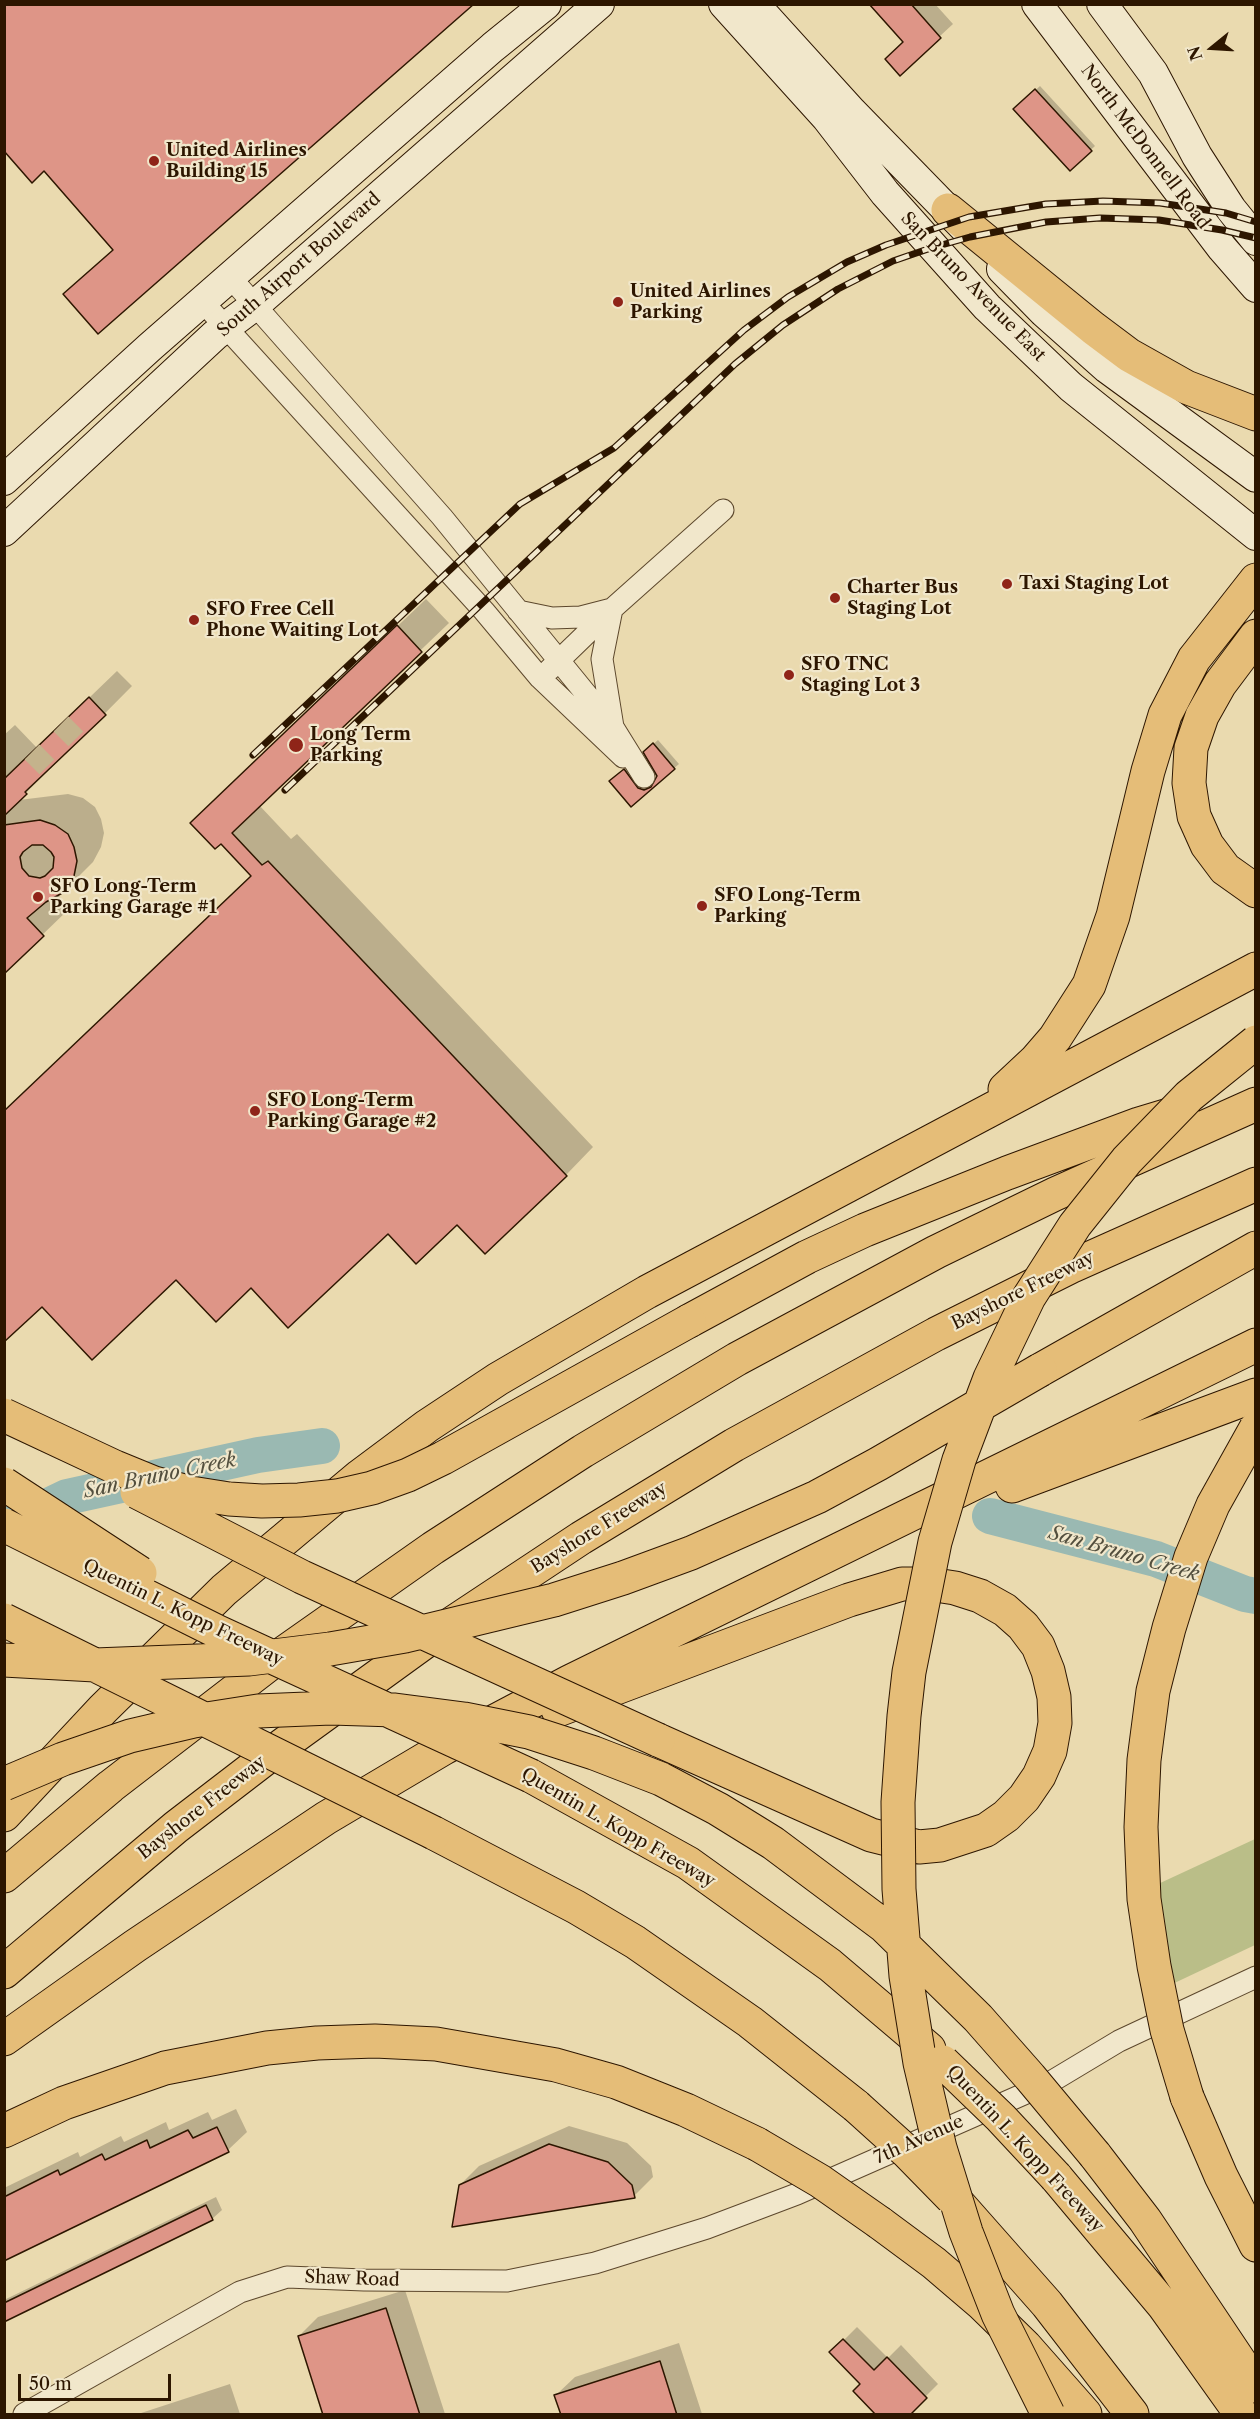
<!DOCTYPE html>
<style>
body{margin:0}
#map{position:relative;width:1260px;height:2419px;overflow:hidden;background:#eadaaf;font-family:"Libre Caslon Text",serif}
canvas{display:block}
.frame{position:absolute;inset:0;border:6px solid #2d1600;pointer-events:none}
.north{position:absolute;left:1182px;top:18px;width:60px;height:60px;-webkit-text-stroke:4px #f1e7cb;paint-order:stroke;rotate:252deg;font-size:16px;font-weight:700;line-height:24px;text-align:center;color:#2d1600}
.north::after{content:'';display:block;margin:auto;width:21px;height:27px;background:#2d1600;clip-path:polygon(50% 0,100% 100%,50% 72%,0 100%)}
.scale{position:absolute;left:18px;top:2374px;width:153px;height:27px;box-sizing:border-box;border:3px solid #2d1600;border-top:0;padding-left:8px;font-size:18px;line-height:21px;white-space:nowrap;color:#2d1600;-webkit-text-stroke:4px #f1e7cb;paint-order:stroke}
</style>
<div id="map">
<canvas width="1260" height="2419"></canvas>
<div class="frame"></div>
<div class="north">N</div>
<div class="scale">50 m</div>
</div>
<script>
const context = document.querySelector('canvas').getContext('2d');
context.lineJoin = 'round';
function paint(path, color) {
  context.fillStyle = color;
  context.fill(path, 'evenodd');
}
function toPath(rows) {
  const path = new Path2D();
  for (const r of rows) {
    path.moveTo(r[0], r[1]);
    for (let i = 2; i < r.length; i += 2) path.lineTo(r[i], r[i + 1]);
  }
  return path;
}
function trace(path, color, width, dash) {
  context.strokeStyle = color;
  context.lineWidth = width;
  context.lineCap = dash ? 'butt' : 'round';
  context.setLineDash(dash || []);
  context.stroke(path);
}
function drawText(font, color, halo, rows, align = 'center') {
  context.font = font + ' "Libre Caslon Text",serif';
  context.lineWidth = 4.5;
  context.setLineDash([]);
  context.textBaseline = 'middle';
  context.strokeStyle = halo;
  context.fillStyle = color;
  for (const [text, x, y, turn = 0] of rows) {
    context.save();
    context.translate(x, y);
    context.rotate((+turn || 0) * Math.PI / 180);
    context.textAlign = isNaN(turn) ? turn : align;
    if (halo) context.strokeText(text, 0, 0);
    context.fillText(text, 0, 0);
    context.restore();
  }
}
paint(toPath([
 [1255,1839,1255,1945,1149,1995,1143,1891]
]), '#babe88');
paint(toPath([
 [871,4,935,4,953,24,900,73,905,41],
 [1040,86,1095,146,1070,169,1015,109],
 [426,599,449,623,259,805,291,839,297,834,593,1147,566,1175,252,876,221,842,220,795],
 [117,671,132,686,19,800,68,794,83,798,95,807,101,819,104,833,101,847,93,862,65,890,57,894,70,908,4,972,4,735,15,725,37,748],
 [658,740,679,764,631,805,615,777,629,766,642,784,649,786,654,785,658,776,649,748],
 [236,2109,247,2132,228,2150,4,2260,4,2188,78,2152,80,2157,121,2136,124,2142,166,2122,169,2130,208,2112,212,2120],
 [569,2126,627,2143,651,2166,653,2177,634,2196,460,2185,479,2166],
 [216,2197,222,2210,212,2219,12,2316,4,2322,4,2300],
 [405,2290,445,2414,325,2414,299,2336,318,2317],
 [857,2327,888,2358,901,2345,938,2384,908,2414,862,2384,832,2352],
 [679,2343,702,2414,562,2414,556,2395,575,2377],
 [230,2384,240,2414,138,2414]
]), '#0003');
trace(toPath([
 [990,1516,1156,1559,1245,1594,1256,1596],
 [15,1522,67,1497,258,1455,322,1446]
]), '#9ab9b2', 36);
const building = toPath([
 [4,4,474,4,98,334,63,294,113,250,44,171,32,183,4,151,4,4],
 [869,4,911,4,941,38,900,76,885,59,903,42,869,4],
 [1035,89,1092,151,1070,171,1013,109,1035,89],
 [397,625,422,652,232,833,262,865,268,861,567,1176,485,1254,457,1225,416,1264,388,1234,288,1328,251,1288,216,1322,176,1280,92,1360,42,1307,4,1342,4,1111,251,876,221,844,215,849,190,823,397,625],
 [89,697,106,715,25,792,27,794,4,816,4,779,89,697],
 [653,743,675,769,631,807,609,781,624,769,638,788,644,790,651,787,657,776,643,752,653,743],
 [40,820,55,825,68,834,74,847,77,861,74,876,66,891,46,902,27,918,44,936,4,974,4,825,40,820],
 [32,845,43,845,51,852,54,857,53,868,45,876,40,878,29,876,22,868,20,857,23,852,32,845],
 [217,2127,229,2152,4,2261,4,2197,58,2170,60,2175,102,2154,105,2160,147,2140,150,2148,188,2130,193,2138,217,2127],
 [549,2144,608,2162,632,2185,635,2198,452,2227,459,2185,549,2144],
 [206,2205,213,2220,4,2322,4,2303,206,2205],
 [386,2308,420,2415,323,2415,298,2336,386,2308],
 [843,2339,874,2370,887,2357,927,2398,910,2415,876,2415,853,2391,860,2384,829,2352,843,2339],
 [660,2361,677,2415,561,2415,554,2395,660,2361]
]);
paint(building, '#de9587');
trace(building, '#2d1600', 1.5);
trace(toPath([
 [61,724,78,741],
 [32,752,49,769]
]), '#c4b38c', 21, [21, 10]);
const street = toPath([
 [230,277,442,517,613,727,644,777],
 [202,301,484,611,540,678,623,757],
 [612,609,602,659,613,727],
 [518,611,552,618,581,617,612,609],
 [549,670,612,609,723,510],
 [24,2414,240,2292,287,2277,364,2280,507,2281,595,2263,707,2228,797,2194,1049,2083,1119,2041,1256,1977]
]);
const secondary = toPath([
 [724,4,827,118,885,193,987,307,1071,387,1256,535],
 [754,4,852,112,964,227],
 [1037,4,1222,248,1256,287],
 [1102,4,1153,73,1197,156,1231,209,1256,240],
 [1002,269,1044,312,1107,368,1256,477],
 [4,480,150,347,493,47,546,4],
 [4,531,215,335,255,305,599,4]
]);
const highway = toPath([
 [948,210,1093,328,1129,355,1186,387,1256,414],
 [1256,636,1220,684,1202,716,1191,748,1189,783,1194,816,1207,845,1225,869,1256,891],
 [1005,1089,1036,1060,1055,1038,1089,985,1113,916,1148,771,1165,715,1194,659,1256,580],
 [689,1321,807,1257,865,1230,1007,1173,1139,1124,1182,1111],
 [1040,1370,1256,1248],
 [1012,1486,1256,1395],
 [558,1710,849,1600,902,1584,929,1584,955,1588,980,1596,1005,1610,1023,1626,1038,1646,1048,1671,1054,1697,1055,1723,1050,1751,1039,1776,1024,1798,1006,1816,986,1830,940,1845,919,1847,871,1835,658,1740],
 [531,1776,688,1863,830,1965,929,2049],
 [4,1815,103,1709,224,1590,360,1476,427,1426,498,1379,647,1292,1256,969],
 [434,1833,576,1907,635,1942,750,2022,856,2106],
 [4,1876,111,1786,285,1652,433,1548,583,1451,737,1359,936,1252,1055,1194,1256,1104],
 [4,1972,176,1827,284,1744,433,1636,581,1538,734,1445,936,1334,1070,1267,1256,1184],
 [4,2039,135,1946,326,1818,444,1748,569,1682,1256,1345],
 [1187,2097,1221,2176,1256,2245],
 [4,2131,64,2103,165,2068,267,2048,317,2043,375,2041,436,2044,556,2065,616,2082,686,2110,757,2144],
 [1095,2155,1145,2220,1256,2386],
 [1056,2177,1164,2306,1241,2414],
 [956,2201,1047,2304,1132,2414],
 [880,2223,934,2263,982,2304,1025,2346,1085,2414]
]);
trace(street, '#5c472c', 23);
trace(secondary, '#2d1600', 32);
trace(highway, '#2d1600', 35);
trace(street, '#f1e7cb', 21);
trace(secondary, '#f1e7cb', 30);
trace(highway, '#e5bd78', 33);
const rail = toPath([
 [253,755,520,504,614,448,744,330,788,297,847,262,886,245,969,217,1046,204,1103,201,1160,203,1226,213,1256,222],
 [285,790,735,364,783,325,838,289,893,261,931,248,970,237,1046,222,1100,218,1159,220,1222,230,1256,238]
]);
trace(rail, '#2d1600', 7);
trace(rail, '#f1e7cb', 4.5, [14]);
const highwayBridge = toPath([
 [4,1415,115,1467,154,1483,191,1493,229,1499,262,1501,299,1500,337,1496,372,1488,408,1475,443,1458,689,1321],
 [4,1484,140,1573],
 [137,1492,302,1577,658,1740],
 [4,1525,218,1632,531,1776],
 [4,1620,434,1833],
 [4,1660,95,1665,249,1659,330,1649,405,1636,554,1600,623,1578,691,1553,817,1497,878,1464,1040,1370],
 [4,1784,63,1759,130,1736,194,1721,258,1711,331,1708,395,1710,464,1719,529,1732,594,1753,661,1779,718,1809,773,1843,884,1926,978,2018,1030,2077,1095,2155],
 [943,2062,1001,2118,1056,2177],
 [1187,2097,1167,2030,1154,1966,1144,1899,1141,1827,1144,1760,1153,1691,1169,1628,1191,1557,1213,1505,1256,1428],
 [856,2106,907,2152,952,2198],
 [757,2144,820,2181,880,2223],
 [1048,2414,998,2314,966,2232,940,2148,920,2063,906,1976,899,1889,898,1802,904,1716,909,1672,935,1542,959,1460,990,1378,1029,1297,1075,1225,1127,1160,1189,1096,1256,1042]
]);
trace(highwayBridge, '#2d1600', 35, []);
trace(highwayBridge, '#e5bd78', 33);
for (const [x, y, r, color] of [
 [154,161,6,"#8f2418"],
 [618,302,6,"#8f2418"],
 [1007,584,6,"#8f2418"],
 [835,598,6,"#8f2418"],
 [194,620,6,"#8f2418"],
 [789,675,6,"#8f2418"],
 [296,745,8,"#8f2418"],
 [38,897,6,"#8f2418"],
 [702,906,6,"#8f2418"],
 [255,1111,6,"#8f2418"]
]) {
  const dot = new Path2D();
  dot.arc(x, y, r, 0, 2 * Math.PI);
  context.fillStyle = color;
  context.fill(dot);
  trace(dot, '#f1e7cb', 2);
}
drawText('18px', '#2d1600', '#f1e7cb', [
 ["North McDonnell Road",1145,147,53],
 ["South Airport Boulevard",299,265,-41],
 ["San Bruno Avenue East",973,287,46],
 ["Bayshore Freeway",1023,1291,-26],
 ["Bayshore Freeway",599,1528,-32],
 ["Quentin L. Kopp Freeway",183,1613,26],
 ["Bayshore Freeway",202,1808,-38],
 ["Quentin L. Kopp Freeway",618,1828,30],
 ["7th Avenue",919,2140,-24],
 ["Quentin L. Kopp Freeway",1025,2149,47],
 ["Shaw Road",352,2279,2]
]);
drawText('bold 18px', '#2d1600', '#f1e7cb', [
 ["United Airlines",166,151],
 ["Building 15",166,172],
 ["United Airlines",630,292],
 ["Parking",630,313],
 ["Taxi Staging Lot",1019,584],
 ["Charter Bus",847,588],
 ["Staging Lot",847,609],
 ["SFO Free Cell",206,610],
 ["Phone Waiting Lot",206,631],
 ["SFO TNC",801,665],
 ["Staging Lot 3",801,686],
 ["Long Term",310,735],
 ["Parking",310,756],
 ["SFO Long-Term",50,887],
 ["Parking Garage #1",50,908],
 ["SFO Long-Term",714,896],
 ["Parking",714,917],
 ["SFO Long-Term",267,1101],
 ["Parking Garage #2",267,1122]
], 'left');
drawText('italic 20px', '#534f3e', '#f1e7cb', [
 ["San Bruno Creek",160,1476,-12],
 ["San Bruno Creek",1124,1554,16]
]);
</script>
